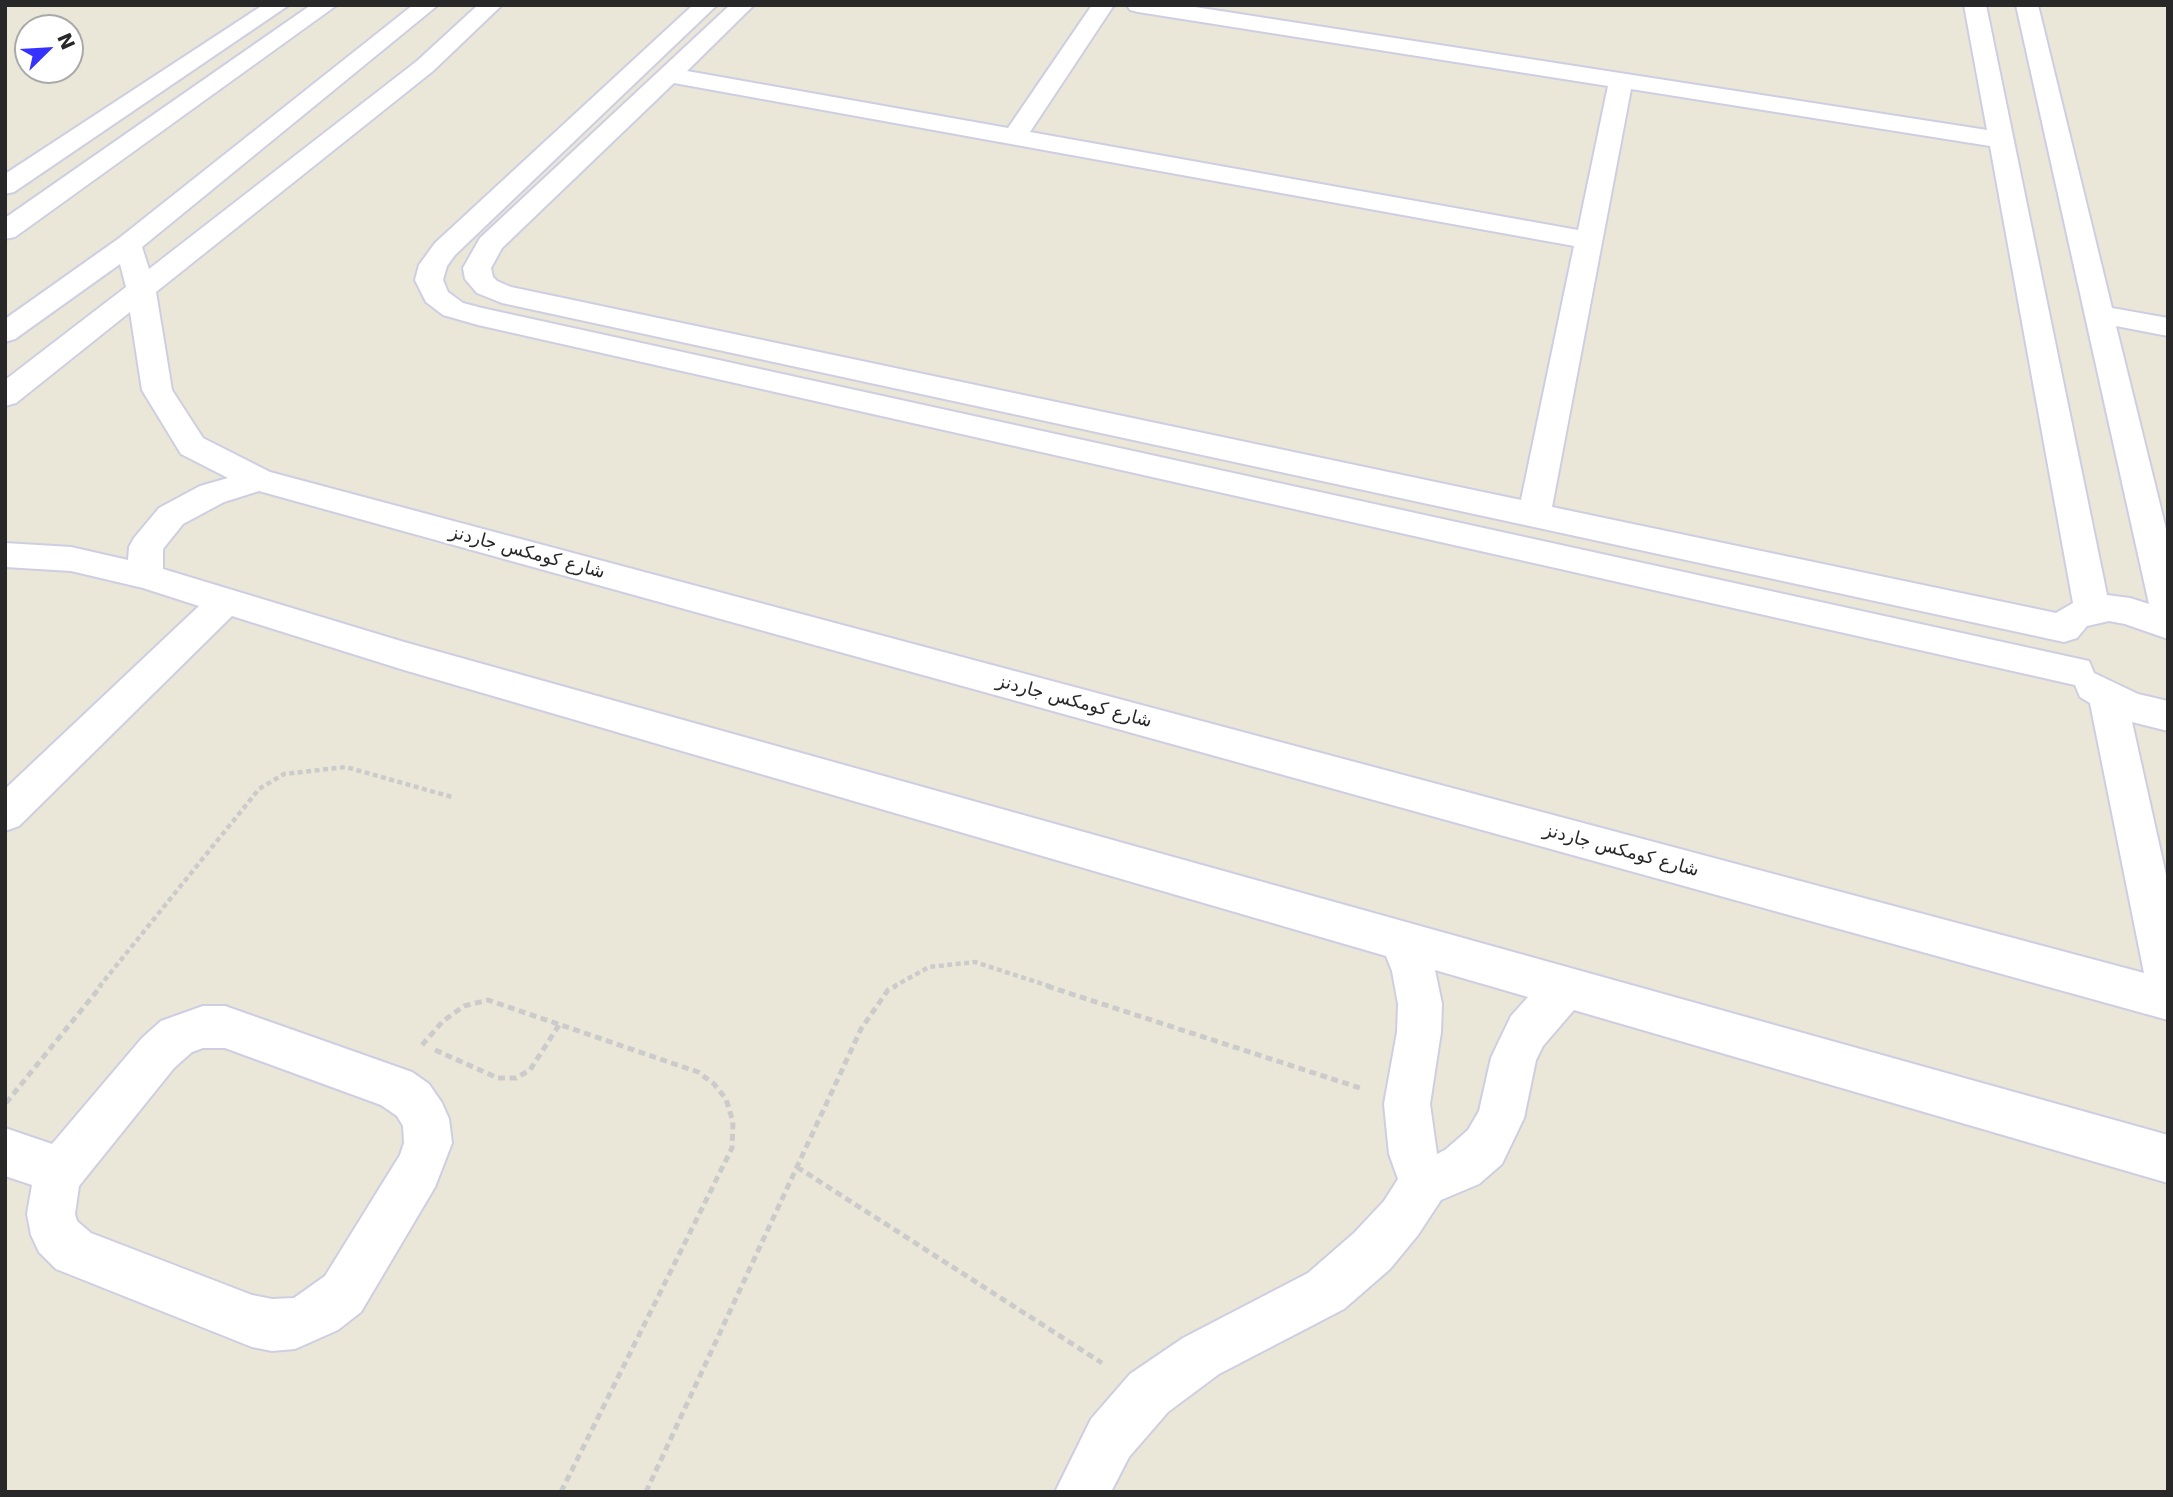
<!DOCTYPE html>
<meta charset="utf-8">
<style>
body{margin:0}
#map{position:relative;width:2173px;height:1497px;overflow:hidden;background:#ebe7d8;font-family:"DejaVu Sans",sans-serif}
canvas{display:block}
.frame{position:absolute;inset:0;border:7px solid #282828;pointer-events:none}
.north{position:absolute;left:14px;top:14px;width:70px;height:70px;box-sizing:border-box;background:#fff;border:2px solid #a9a9a9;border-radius:50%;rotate:66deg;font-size:19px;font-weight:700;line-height:28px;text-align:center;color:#282828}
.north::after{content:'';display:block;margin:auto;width:24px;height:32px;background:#3532ff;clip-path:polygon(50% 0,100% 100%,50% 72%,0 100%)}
</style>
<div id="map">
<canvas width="2173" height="1497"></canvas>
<div class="frame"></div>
<div class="north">N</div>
</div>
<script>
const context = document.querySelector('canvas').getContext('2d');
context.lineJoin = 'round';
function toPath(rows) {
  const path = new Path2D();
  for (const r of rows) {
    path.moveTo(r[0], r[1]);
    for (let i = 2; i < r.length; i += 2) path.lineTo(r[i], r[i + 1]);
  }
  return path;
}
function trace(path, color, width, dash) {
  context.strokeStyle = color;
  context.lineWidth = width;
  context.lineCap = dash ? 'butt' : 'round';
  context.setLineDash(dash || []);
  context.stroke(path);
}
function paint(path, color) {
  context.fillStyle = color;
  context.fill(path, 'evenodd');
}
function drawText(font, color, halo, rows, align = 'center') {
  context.font = font + ' "DejaVu Sans",Vazirmatn,sans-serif';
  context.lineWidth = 5;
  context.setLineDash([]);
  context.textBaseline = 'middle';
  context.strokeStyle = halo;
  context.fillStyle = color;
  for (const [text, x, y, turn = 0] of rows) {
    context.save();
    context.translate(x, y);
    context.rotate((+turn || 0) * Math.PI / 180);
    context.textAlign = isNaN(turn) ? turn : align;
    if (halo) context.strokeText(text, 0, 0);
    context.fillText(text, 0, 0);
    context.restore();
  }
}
const street = toPath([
 [263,5,289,5,14,192,5,194,5,174,263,5],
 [311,5,337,5,15,237,5,239,5,218,311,5],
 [413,5,438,5,142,247,149,269,417,61,478,5,502,5,433,71,156,292,172,390,203,438,270,472,2144,973,2090,703,2080,697,2075,685,478,325,443,315,426,302,415,280,419,265,435,243,693,5,717,5,455,255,447,266,443,280,448,292,463,303,482,308,2089,661,2094,673,2138,694,2168,701,2168,731,2132,722,2168,884,2168,1020,259,491,224,502,183,524,163,549,163,569,404,642,2168,1135,2168,1183,1574,1010,1543,1046,1536,1060,1524,1118,1502,1164,1479,1184,1441,1200,1418,1235,1390,1269,1344,1309,1219,1374,1168,1412,1129,1457,1111,1492,1055,1492,1091,1419,1130,1374,1183,1338,1308,1273,1354,1233,1384,1201,1398,1179,1389,1154,1384,1104,1397,1032,1398,1004,1392,971,1386,956,404,670,232,616,19,826,5,831,5,789,199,606,143,588,71,571,5,567,5,543,71,547,128,560,129,547,134,538,159,508,200,486,228,478,181,454,142,390,130,312,16,403,5,406,5,380,126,287,120,264,15,339,5,342,5,319,118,239,413,5],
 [1435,970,1528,997,1511,1016,1498,1043,1491,1058,1479,1111,1468,1130,1445,1150,1437,1154,1430,1104,1441,1032,1442,1004,1435,970],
 [730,5,754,5,687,71,1008,128,1092,5,1114,5,1030,132,1578,230,1608,86,1138,12,1130,10,1127,5,1182,5,1987,130,1964,5,1986,5,2107,595,2130,598,2149,604,2016,5,2038,5,2112,308,2168,318,2168,336,2116,326,2168,537,2168,639,2125,624,2109,621,2087,626,2077,638,2064,642,502,303,477,293,465,279,463,268,480,238,730,5],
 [674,83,1574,246,1521,500,511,287,497,281,493,277,491,268,502,248,674,83],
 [1631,89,1990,146,2073,603,2056,613,1552,507,1631,89],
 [203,1006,225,1006,412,1072,429,1084,442,1103,449,1119,452,1143,435,1187,361,1312,338,1330,295,1349,272,1351,252,1347,56,1269,39,1252,31,1235,27,1214,32,1185,5,1176,5,1128,52,1144,142,1038,161,1021,203,1006],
 [203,1048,225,1048,381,1105,397,1116,403,1126,404,1143,400,1155,325,1276,294,1298,272,1299,252,1295,91,1233,77,1221,75,1214,79,1186,174,1068,192,1052,203,1048]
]);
trace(street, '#cecee2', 4);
trace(toPath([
 [99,987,259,789,284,774,346,767,452,797],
 [893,987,929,967,975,962,1052,987]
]), '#cbcbcb', 4.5, [5, 3.5]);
trace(toPath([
 [1047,986,1360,1088],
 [422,1045,443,1021,464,1006,488,1000,698,1072,714,1084,726,1099,733,1122,732,1148,561,1492],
 [435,1050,498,1078,516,1078,530,1070,559,1025],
 [6,1103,101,986],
 [797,1167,1102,1363],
 [646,1492,861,1029,888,990,896,986]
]), '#cbcbcb', 5, [7, 4.5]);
paint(street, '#fff');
drawText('18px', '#282828', '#fff', [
 ["شارع كومكس جاردنز",527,553,15],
 ["شارع كومكس جاردنز",1074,702,15],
 ["شارع كومكس جاردنز",1621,851,15]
]);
</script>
